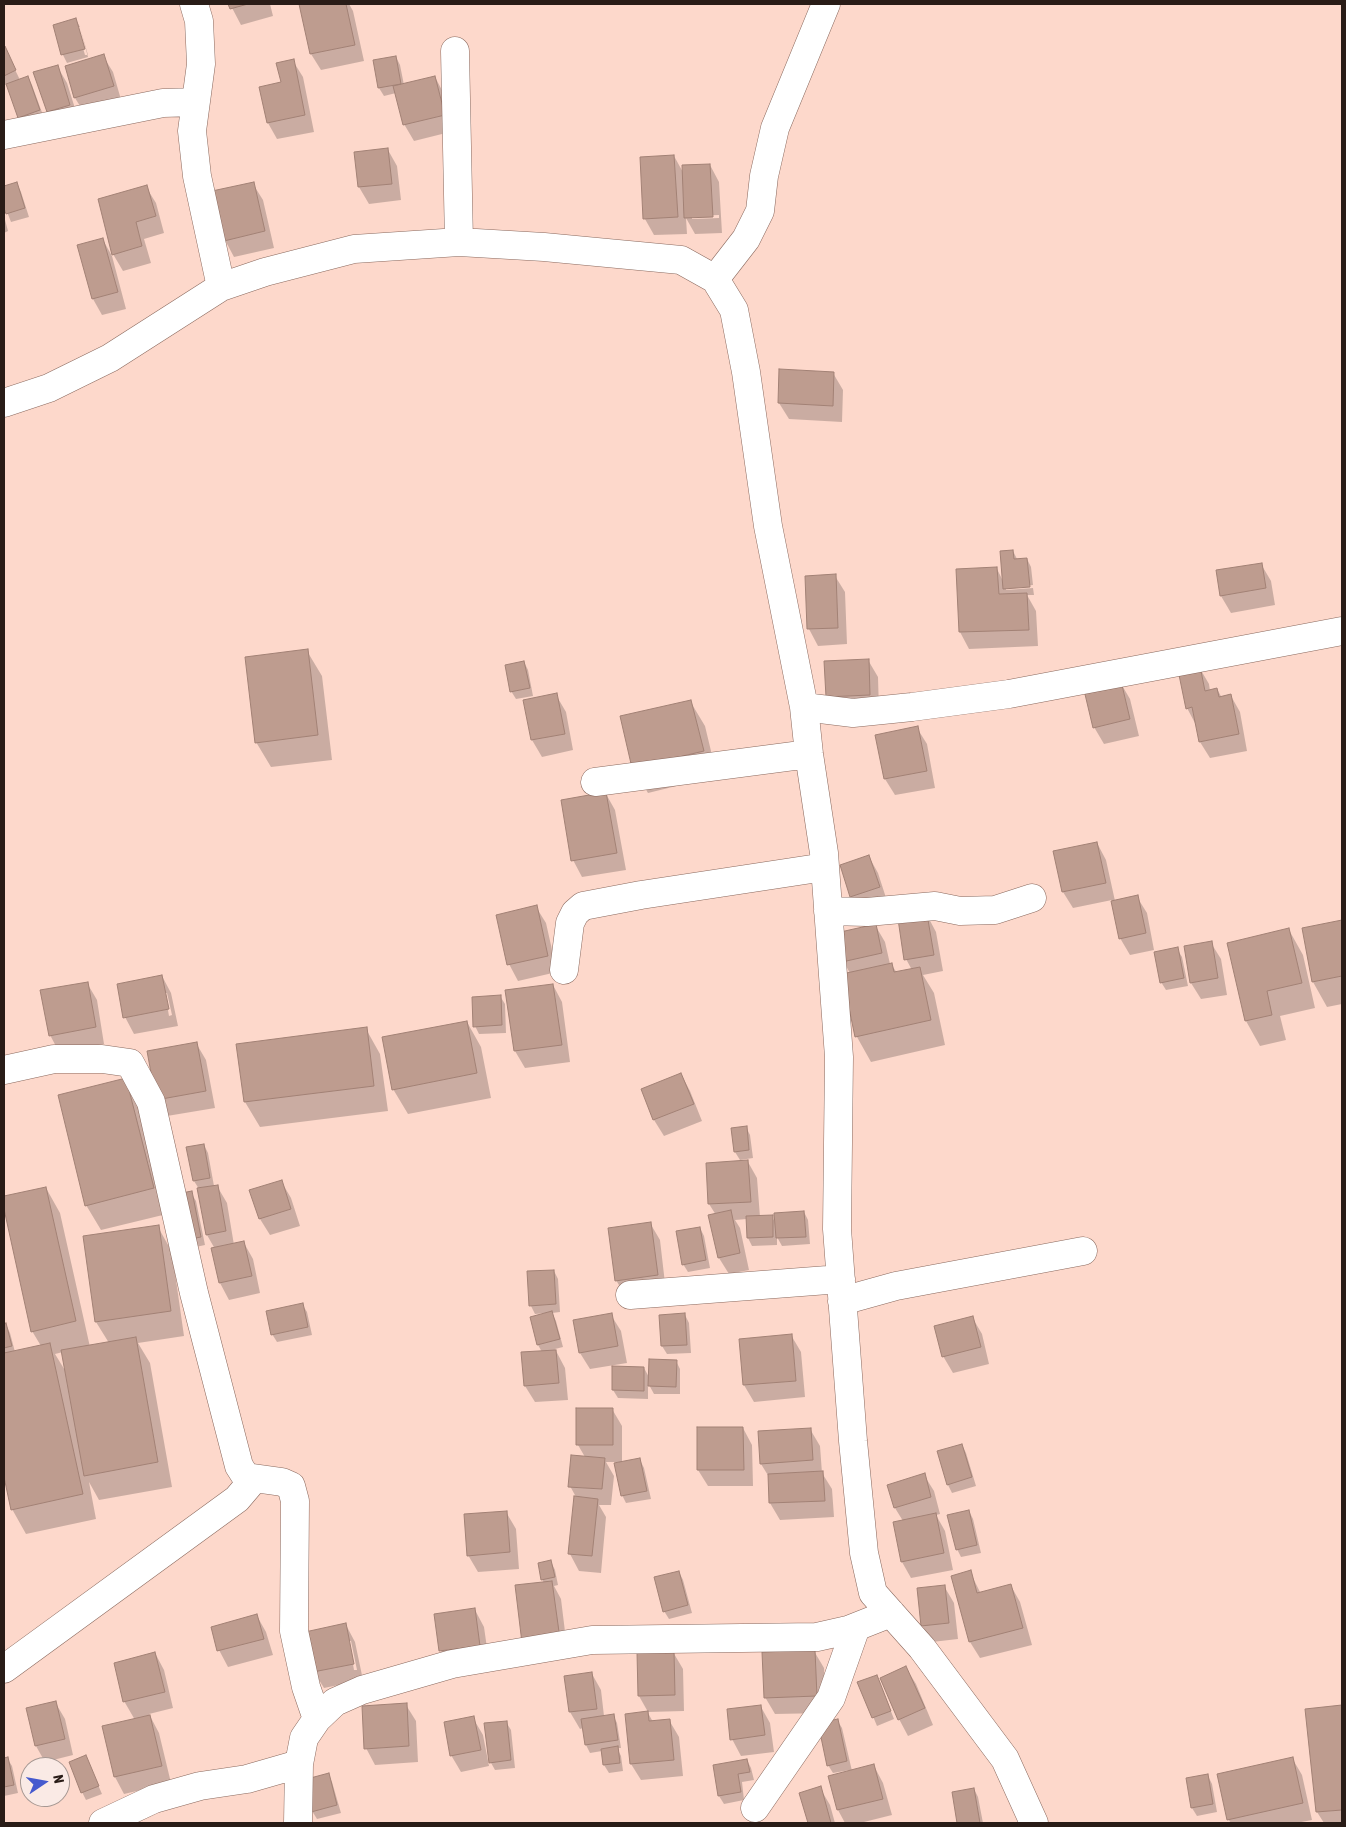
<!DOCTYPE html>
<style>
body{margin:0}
#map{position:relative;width:1346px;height:1827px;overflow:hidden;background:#fdd8cb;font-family:"Asap Condensed",sans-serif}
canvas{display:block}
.frame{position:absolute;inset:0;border:5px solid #291c17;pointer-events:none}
.north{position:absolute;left:20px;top:1757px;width:50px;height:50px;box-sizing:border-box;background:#faeae5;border:1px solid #a69893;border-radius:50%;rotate:78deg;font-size:14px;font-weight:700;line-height:20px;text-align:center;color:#291c17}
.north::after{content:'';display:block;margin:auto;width:18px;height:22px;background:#465ace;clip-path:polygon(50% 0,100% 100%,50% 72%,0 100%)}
</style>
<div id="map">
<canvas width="1346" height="1827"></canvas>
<div class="frame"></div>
<div class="north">N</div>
</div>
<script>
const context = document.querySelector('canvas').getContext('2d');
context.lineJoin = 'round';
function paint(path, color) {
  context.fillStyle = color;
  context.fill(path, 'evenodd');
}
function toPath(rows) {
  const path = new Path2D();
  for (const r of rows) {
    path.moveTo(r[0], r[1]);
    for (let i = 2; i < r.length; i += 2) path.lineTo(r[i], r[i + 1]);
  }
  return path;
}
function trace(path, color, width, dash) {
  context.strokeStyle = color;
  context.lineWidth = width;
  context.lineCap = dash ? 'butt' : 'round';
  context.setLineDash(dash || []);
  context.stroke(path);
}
paint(toPath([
 [230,4,270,4,273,16,241,25],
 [300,4,349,4,353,11,364,61,321,70,311,54],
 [76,20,80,27,77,27,85,55,88,55,80,28,88,57,67,63,63,55,55,26],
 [4,47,20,80,28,77,32,85,44,118,24,125,19,117,7,84,4,85],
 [103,56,113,72,122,103,85,114,75,98,66,66],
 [396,57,400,65,404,85,435,77,444,94,454,131,414,141,404,124,396,93,384,96,379,88],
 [293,61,303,77,314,132,277,139,268,123,282,83],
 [57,66,67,83,79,121,58,129,48,112,35,73],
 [388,150,397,166,401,200,369,204,359,187],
 [674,156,684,174,710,165,719,182,722,233,695,234,686,218,687,234,654,235,645,219],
 [719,215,719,218,692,219,692,216],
 [17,184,21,192,29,217,11,222,4,204,4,188],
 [253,184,263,200,274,248,234,257,225,240],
 [146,187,156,203,164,233,144,239,151,263,123,271,113,254],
 [4,216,8,231,4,233],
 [103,240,112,256,126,309,102,315,93,299],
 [833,373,843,390,842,422,789,419,779,403],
 [1013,551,1017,559,1027,559,1031,567,1033,585,1006,588,1006,590,1033,588,1034,595,1027,595,1036,611,1038,646,969,649,960,632,957,570,997,569,1003,581],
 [1261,564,1271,581,1275,605,1231,613,1221,596,1217,571],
 [835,576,845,592,847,644,818,646,809,629,806,577],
 [307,651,322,676,332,760,271,767,256,742],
 [868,660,878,677,879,711,827,696],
 [524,662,528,670,533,696,516,699,511,691],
 [1199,667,1209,684,1210,691,1217,689,1222,698,1231,696,1240,712,1247,751,1210,758,1200,742,1196,725,1187,708],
 [1120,682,1130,699,1139,736,1104,744,1094,727],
 [556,695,566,712,573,750,542,757,532,740,525,701],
 [690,701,705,726,717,776,648,793,633,768],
 [917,728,927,744,935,788,895,795,885,779],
 [606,794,615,810,626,870,582,877,573,860],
 [1097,843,1106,860,1115,901,1137,897,1147,913,1154,950,1130,955,1120,938,1112,900,1073,908,1063,892],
 [869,857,878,873,888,904,861,913,852,897,842,866],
 [536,907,546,923,557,972,518,981,509,964],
 [927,915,936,932,943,971,923,975,934,993,945,1045,871,1062,857,1037,850,973,843,961,875,925,885,942,890,964,891,964,897,973,912,970,906,959],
 [1342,921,1342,1004,1327,1007,1313,982,1303,929],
 [1289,930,1303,955,1315,1008,1280,1016,1286,1040,1260,1046,1246,1021],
 [1211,943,1221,959,1227,995,1201,999,1191,983],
 [1177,949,1182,957,1188,986,1166,990,1161,982],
 [162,976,171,993,178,1026,134,1034,125,1017],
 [165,993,167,993,172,1015,169,1016],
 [87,983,97,1000,104,1044,59,1052,50,1035],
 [553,985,562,1002,570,1062,525,1068,515,1051,507,991],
 [500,996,505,1004,506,1033,479,1034,475,1026],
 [467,1022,481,1047,491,1098,408,1114,393,1089],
 [366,1029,380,1054,388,1111,260,1127,245,1102,238,1045],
 [196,1043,206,1060,215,1108,167,1116,157,1100],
 [681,1074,690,1091,702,1121,664,1136,654,1120,642,1089],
 [126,1080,140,1105,167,1214,101,1230,86,1205],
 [746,1127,750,1135,753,1158,740,1160,735,1152],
 [204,1145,208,1153,214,1186,217,1186,227,1203,234,1245,244,1243,253,1259,260,1293,229,1300,220,1283,215,1249,207,1235,199,1189,194,1181],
 [748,1162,757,1178,760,1217,772,1217,776,1224,804,1212,808,1220,810,1244,782,1246,777,1237,777,1245,752,1246,748,1238,747,1219,735,1220,740,1228,749,1270,729,1274,719,1258,716,1215,709,1204],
 [281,1181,291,1198,300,1226,270,1235,260,1219,251,1191],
 [46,1188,60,1213,90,1347,109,1343,96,1322,158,1227,172,1252,184,1336,138,1343,150,1363,172,1487,99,1500,89,1482,96,1519,26,1534,12,1509,4,1471,4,1325,6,1325,10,1333,15,1352,41,1346,32,1331,4,1198],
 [63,1352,66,1372,55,1354],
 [191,1193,196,1201,205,1245,191,1248],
 [650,1223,660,1240,666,1292,626,1297,616,1280],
 [700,1228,704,1236,710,1268,688,1272,683,1264],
 [554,1271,558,1279,560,1312,552,1313,556,1321,563,1347,555,1349,565,1368,568,1400,535,1402,525,1386,542,1352,538,1345,546,1313,535,1314,531,1306],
 [302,1304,307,1312,312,1335,277,1342,272,1334],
 [611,1315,621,1331,627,1363,590,1369,580,1353],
 [685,1315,689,1323,691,1353,667,1354,662,1346,660,1316],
 [972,1317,982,1334,989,1364,953,1373,943,1356],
 [791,1335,801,1352,805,1397,754,1402,744,1385],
 [676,1361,680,1369,680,1394,654,1394,648,1383,648,1399,618,1398,613,1390,614,1368,644,1368,650,1379],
 [612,1409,622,1426,622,1463,640,1460,644,1468,651,1499,626,1503,622,1495,621,1462,606,1462,614,1476,611,1505,599,1505,606,1517,601,1573,579,1571,570,1554,576,1497,570,1486,585,1457,578,1445],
 [743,1428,752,1445,753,1486,708,1486,698,1470],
 [810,1429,820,1446,822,1473,832,1489,834,1517,780,1520,770,1503,769,1477,761,1464],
 [962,1445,966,1453,976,1486,952,1493,948,1485],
 [924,1475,934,1491,940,1514,936,1515,945,1531,953,1570,911,1578,902,1562,903,1521,895,1508],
 [969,1511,973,1519,981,1553,961,1557,957,1549],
 [506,1512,516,1529,519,1569,478,1572,468,1555],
 [551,1562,555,1570,558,1585,554,1586,561,1599,568,1656,524,1643,544,1583,542,1579],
 [679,1572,683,1580,692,1613,669,1619,664,1611],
 [970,1572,981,1594,1011,1586,1020,1602,1032,1645,980,1658,970,1642],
 [944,1586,954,1603,958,1639,932,1642,922,1625],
 [475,1610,484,1627,489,1662,450,1668,441,1651,436,1615],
 [257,1616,266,1632,273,1655,228,1667,219,1650],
 [346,1625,355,1642,363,1680,324,1688,314,1672],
 [349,1641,351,1641,357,1670,354,1670],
 [814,1651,824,1668,826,1713,775,1714,765,1697],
 [673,1652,683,1669,684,1711,648,1712,639,1696],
 [155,1653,164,1670,173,1708,149,1714,159,1733,171,1783,124,1794,115,1777,103,1727,135,1720,124,1701],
 [906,1668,916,1684,933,1725,908,1736,899,1719],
 [592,1674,601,1690,604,1716,613,1715,617,1723,621,1748,617,1748,621,1756,623,1771,609,1773,604,1765,602,1751,590,1753,586,1745,583,1728,580,1729,570,1712,566,1677],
 [877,1676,894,1719,877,1726,859,1683],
 [55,1702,65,1719,73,1755,45,1762,36,1746],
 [406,1705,416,1721,418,1762,375,1765,366,1748],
 [1342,1706,1342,1823,1324,1823,1317,1812,1307,1710],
 [761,1707,770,1723,774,1752,741,1756,732,1739],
 [648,1713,653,1722,669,1720,679,1737,683,1776,641,1780,631,1764],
 [473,1718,483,1735,489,1766,461,1772,451,1755],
 [837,1720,842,1728,852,1771,874,1766,883,1783,892,1815,860,1823,845,1823,838,1810,830,1777,850,1772,850,1770,833,1773,828,1765],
 [506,1722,511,1730,515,1768,495,1770,490,1761],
 [86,1757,102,1794,86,1800,82,1792],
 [7,1758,12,1766,18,1793,4,1796,4,1759],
 [1292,1758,1302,1775,1312,1820,1296,1823,1231,1823,1228,1819],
 [747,1760,751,1768,754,1780,742,1782,744,1800,724,1804,719,1796,714,1766],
 [328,1774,332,1782,341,1813,317,1819,312,1811],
 [1208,1776,1212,1784,1217,1812,1197,1816,1192,1808],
 [820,1788,830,1805,835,1823,809,1823,800,1794],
 [974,1789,978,1797,983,1823,958,1823,953,1793]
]), '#0003');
const building = toPath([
 [228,4,248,4,230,9,228,4],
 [299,4,346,4,355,45,310,54,299,4],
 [76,18,85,49,61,55,53,25,76,18],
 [4,46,5,46,16,70,4,76,4,46],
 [104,54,114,86,74,98,65,66,104,54],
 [396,56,401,84,378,88,373,60,396,56],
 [294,59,305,115,267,123,259,87,281,82,276,63,294,59],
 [58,65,70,105,47,112,33,72,58,65],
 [28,76,40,110,18,118,6,84,28,76],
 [435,76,445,115,403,125,393,86,435,76],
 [388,148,392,184,358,187,354,152,388,148],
 [674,155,678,217,643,219,640,157,674,155],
 [710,164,713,217,684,218,682,165,710,164],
 [17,182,25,208,6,214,4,208,4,186,17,182],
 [254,182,265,231,224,241,212,191,254,182],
 [147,185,156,216,136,222,142,246,112,255,98,199,147,185],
 [103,238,118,292,92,299,77,245,103,238],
 [779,369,834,372,833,406,778,403,779,369],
 [1013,550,1014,559,1027,558,1030,587,1003,589,1000,551,1013,550],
 [1262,563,1266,588,1220,596,1216,570,1262,563],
 [997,567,999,594,1027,593,1029,630,959,632,956,569,997,567],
 [836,574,838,628,807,629,805,576,836,574],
 [308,649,318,735,255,743,245,657,308,649],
 [869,659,870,695,826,697,824,661,869,659],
 [524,661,530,688,510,692,505,665,524,661],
 [1200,666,1205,691,1217,688,1219,697,1231,694,1239,734,1199,742,1192,707,1186,709,1178,670,1200,666],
 [1121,681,1130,719,1093,728,1084,690,1121,681],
 [557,693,565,734,531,740,523,700,557,693],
 [691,700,704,751,632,768,620,716,691,700],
 [918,726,927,771,884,779,875,735,918,726],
 [606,792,617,853,571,861,561,800,606,792],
 [1097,842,1106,883,1062,892,1053,851,1097,842],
 [869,855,880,887,850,897,840,865,869,855],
 [1138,895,1146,933,1119,939,1111,901,1138,895],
 [537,905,548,956,507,965,496,915,537,905],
 [927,914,934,955,904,960,898,919,927,914],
 [1342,920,1342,976,1312,982,1302,928,1342,920],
 [876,924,882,953,842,962,836,933,876,924],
 [1289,928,1302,983,1267,991,1272,1015,1245,1021,1227,943,1289,928],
 [1212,941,1218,978,1190,983,1184,946,1212,941],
 [1178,947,1184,978,1160,983,1154,952,1178,947],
 [892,963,894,972,920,967,931,1020,855,1037,842,974,892,963],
 [162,975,169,1009,123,1018,117,984,162,975],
 [88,982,96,1027,49,1036,40,990,88,982],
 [553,984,562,1045,514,1051,505,990,553,984],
 [501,995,502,1025,473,1027,472,997,501,995],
 [467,1021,477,1073,392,1090,382,1037,467,1021],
 [367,1027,374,1086,244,1102,236,1044,367,1027],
 [197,1042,206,1091,156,1100,147,1051,197,1042],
 [681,1073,694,1104,653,1120,641,1089,681,1073],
 [126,1078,154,1188,85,1206,58,1095,126,1078],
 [747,1126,749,1150,734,1152,731,1128,747,1126],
 [204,1144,210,1178,193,1181,186,1147,204,1144],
 [748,1160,751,1202,708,1204,706,1163,748,1160],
 [282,1180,291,1209,259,1219,249,1190,282,1180],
 [218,1185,226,1231,206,1235,197,1188,218,1185],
 [46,1187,76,1321,31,1332,4,1209,4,1196,46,1187],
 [192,1191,201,1237,185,1240,176,1194,192,1191],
 [731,1210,740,1253,718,1258,708,1215,731,1210],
 [804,1211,806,1237,776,1238,774,1213,804,1211],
 [773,1215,773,1237,747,1238,746,1216,773,1215],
 [651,1222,658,1275,615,1281,608,1228,651,1222],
 [159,1225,171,1311,95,1322,83,1236,159,1225],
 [700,1227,706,1260,682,1265,676,1231,700,1227],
 [244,1241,252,1276,219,1283,211,1248,244,1241],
 [554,1270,556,1304,529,1306,527,1271,554,1270],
 [303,1303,308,1327,271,1335,266,1311,303,1303],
 [552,1311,560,1339,537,1345,530,1317,552,1311],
 [612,1313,618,1346,579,1353,573,1320,612,1313],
 [685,1313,687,1345,661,1346,659,1315,685,1313],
 [973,1316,981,1347,942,1357,934,1326,973,1316],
 [6,1323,12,1346,4,1348,4,1324,6,1323],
 [792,1334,796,1381,743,1385,739,1339,792,1334],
 [136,1337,158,1462,84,1476,61,1350,136,1337],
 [50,1343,83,1494,11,1510,4,1477,4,1353,50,1343],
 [556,1350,559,1383,524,1386,521,1352,556,1350],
 [649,1359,677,1360,676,1387,648,1386,649,1359],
 [612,1366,644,1367,644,1391,612,1390,612,1366],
 [576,1408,613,1408,613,1445,576,1445,576,1408],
 [697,1427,743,1427,744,1470,697,1470,697,1427],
 [811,1428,813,1460,760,1464,758,1431,811,1428],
 [962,1444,972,1477,947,1485,937,1451,962,1444],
 [571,1455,605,1458,602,1489,568,1487,571,1455],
 [640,1458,647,1491,621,1496,614,1463,640,1458],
 [823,1471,825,1501,769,1503,768,1474,823,1471],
 [925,1473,931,1497,894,1508,887,1485,925,1473],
 [574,1496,598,1499,592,1556,568,1554,574,1496],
 [969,1510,977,1545,956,1550,947,1515,969,1510],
 [507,1511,510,1552,467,1556,464,1514,507,1511],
 [936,1513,944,1553,901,1562,893,1522,936,1513],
 [551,1560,555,1577,541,1580,538,1563,551,1560],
 [971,1570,977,1593,1011,1584,1023,1628,969,1642,951,1576,971,1570],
 [679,1571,688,1605,663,1612,654,1577,679,1571],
 [552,1581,560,1639,522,1643,515,1585,552,1581],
 [945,1585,949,1623,921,1626,917,1588,945,1585],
 [475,1608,480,1646,439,1651,434,1614,475,1608],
 [257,1614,264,1639,217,1651,211,1627,257,1614],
 [346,1623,354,1664,313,1672,305,1632,346,1623],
 [815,1650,817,1696,764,1698,762,1652,815,1650],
 [674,1651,675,1695,638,1696,637,1652,674,1651],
 [155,1652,165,1692,123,1702,114,1663,155,1652],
 [906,1666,925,1708,898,1720,880,1678,906,1666],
 [592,1672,597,1709,569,1712,564,1676,592,1672],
 [877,1675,891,1711,872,1718,857,1682,877,1675],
 [56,1701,65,1739,35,1746,26,1708,56,1701],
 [407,1703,409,1746,364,1749,362,1706,407,1703],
 [761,1705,765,1735,730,1740,727,1709,761,1705],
 [1342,1705,1342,1810,1316,1812,1305,1709,1342,1705],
 [648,1711,649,1721,670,1719,674,1760,630,1764,625,1714,648,1711],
 [614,1714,618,1740,585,1745,581,1719,614,1714],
 [150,1715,162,1766,114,1777,102,1726,150,1715],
 [474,1716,481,1750,450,1756,444,1722,474,1716],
 [838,1719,847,1761,827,1766,818,1723,838,1719],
 [507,1721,511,1760,489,1763,484,1723,507,1721],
 [618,1746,620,1763,603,1765,601,1749,618,1746],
 [86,1755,99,1786,81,1793,69,1762,86,1755],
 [8,1757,14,1785,4,1787,4,1758,8,1757],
 [1293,1757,1303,1803,1227,1820,1217,1774,1293,1757],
 [747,1759,750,1772,738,1774,741,1792,718,1796,713,1765,747,1759],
 [874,1764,883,1799,837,1810,828,1776,874,1764],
 [329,1773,337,1805,311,1812,303,1780,329,1773],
 [1208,1774,1213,1804,1191,1808,1186,1778,1208,1774],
 [821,1786,831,1823,808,1823,799,1793,821,1786],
 [974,1788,980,1823,957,1823,952,1792,974,1788]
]);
paint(building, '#be9c8f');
trace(building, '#a28175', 1);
const minor = toPath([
 [194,4,199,21,201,64,192,131,197,176,221,287],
 [455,51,459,242],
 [4,135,163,103,195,102],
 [715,279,746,239,760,211,764,176,775,128,826,4],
 [4,403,49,388,110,358,221,287,265,272,354,249,459,242,544,247,681,260,715,279,734,310,746,372,768,526,804,707,809,754,824,853,839,1057,837,1229,853,1441,864,1553,873,1593,922,1648,1005,1759,1034,1823],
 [804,707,853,713,912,707,1009,694,1342,631],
 [595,782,809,754],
 [828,911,867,912,935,906,960,911,995,910,1032,898],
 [564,970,570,923,575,913,583,906,641,895,825,867],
 [4,1070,54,1059,102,1059,130,1063,151,1102,194,1293,239,1466,246,1477,282,1482,291,1486,295,1501,294,1631,306,1687,317,1719,304,1738,299,1764,298,1823],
 [630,1295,841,1279],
 [842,1301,896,1286,1083,1251],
 [4,1669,237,1499,254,1479],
 [317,1719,335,1702,362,1690,452,1664,592,1640,817,1637,848,1630,891,1613],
 [755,1808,831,1698,856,1627],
 [103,1823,154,1799,200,1786,247,1779,299,1764]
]);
trace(minor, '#8a695e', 29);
trace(minor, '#fff', 28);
</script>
